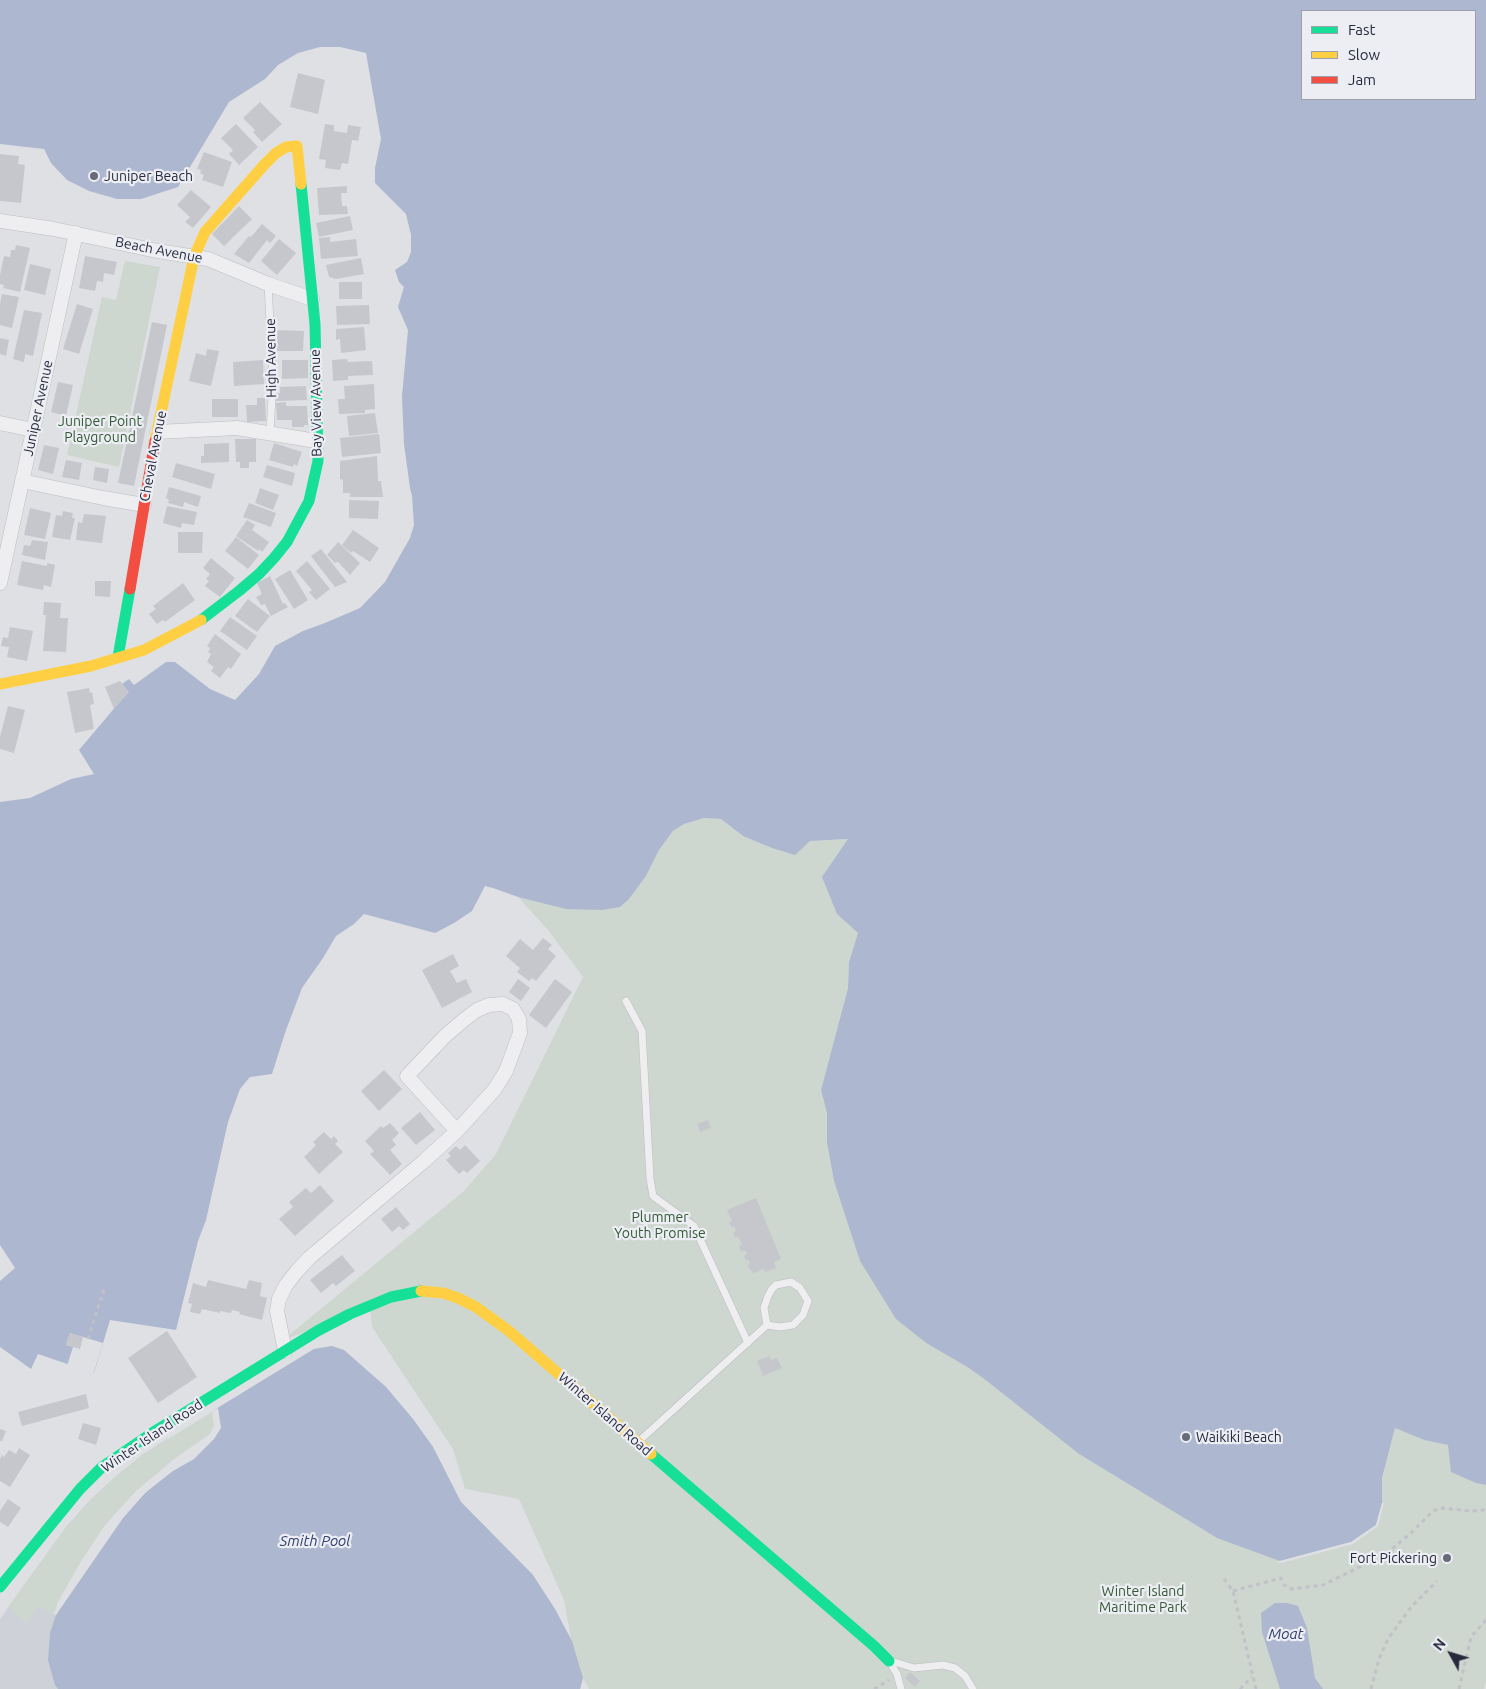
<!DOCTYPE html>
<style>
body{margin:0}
#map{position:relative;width:1486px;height:1689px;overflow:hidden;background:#dfe0e4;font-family:Ubuntu,sans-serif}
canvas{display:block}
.legend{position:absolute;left:1301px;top:10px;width:175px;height:90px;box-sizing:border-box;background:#eceef4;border:1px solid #9da0aa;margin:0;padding:6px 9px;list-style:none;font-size:15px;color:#272a3c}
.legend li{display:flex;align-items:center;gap:10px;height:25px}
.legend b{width:25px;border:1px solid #9da0aa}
.north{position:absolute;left:1426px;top:1629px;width:50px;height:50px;-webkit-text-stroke:4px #eceef4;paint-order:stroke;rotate:309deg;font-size:14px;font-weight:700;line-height:20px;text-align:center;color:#272a3c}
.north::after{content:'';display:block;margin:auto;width:18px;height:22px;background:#272a3c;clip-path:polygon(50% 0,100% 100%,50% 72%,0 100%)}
</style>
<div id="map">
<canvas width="1486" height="1689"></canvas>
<ul class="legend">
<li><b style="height:6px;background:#16e098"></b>Fast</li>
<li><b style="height:6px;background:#ffcf43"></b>Slow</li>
<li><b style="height:6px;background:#f24e42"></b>Jam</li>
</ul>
<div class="north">N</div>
</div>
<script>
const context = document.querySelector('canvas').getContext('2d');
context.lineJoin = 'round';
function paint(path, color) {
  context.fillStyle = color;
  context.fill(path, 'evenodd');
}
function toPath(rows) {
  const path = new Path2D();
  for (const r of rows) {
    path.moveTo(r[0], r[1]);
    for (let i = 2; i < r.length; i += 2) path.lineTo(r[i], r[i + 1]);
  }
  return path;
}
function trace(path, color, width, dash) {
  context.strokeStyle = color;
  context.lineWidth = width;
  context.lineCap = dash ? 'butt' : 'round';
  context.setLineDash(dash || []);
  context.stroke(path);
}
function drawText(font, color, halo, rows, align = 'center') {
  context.font = font + ' Ubuntu,sans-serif';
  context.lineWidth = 4.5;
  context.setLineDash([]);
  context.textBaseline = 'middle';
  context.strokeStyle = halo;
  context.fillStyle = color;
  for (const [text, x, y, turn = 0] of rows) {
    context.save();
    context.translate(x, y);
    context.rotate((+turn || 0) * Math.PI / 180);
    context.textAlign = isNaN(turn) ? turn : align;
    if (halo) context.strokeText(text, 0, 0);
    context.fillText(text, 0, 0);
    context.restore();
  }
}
paint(toPath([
 [168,1438,55,1685,58,1689,0,1689,0,1619,66,1527,91,1499,116,1476,142,1455]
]), '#cfd1d8');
paint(toPath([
 [125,261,160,267,119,467,67,455,102,297,116,300],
 [704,818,721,819,743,836,810,841,849,839,837,914,858,933,849,962,848,988,821,1090,827,1113,827,1143,834,1181,841,1200,897,1319,926,1343,969,1368,983,1378,1079,1454,1217,1538,1382,1503,1382,1478,1395,1428,1424,1440,1448,1445,1486,1485,1486,1682,1484,1689,589,1689,583,1678,580,1689,58,1689,55,1685,48,1660,50,1633,56,1615,37,1607,26,1623,8,1607,66,1527,91,1499,116,1476,142,1455,314,1349,332,1346,344,1350,386,1387,413,1419,433,1447,461,1502,533,1575,571,1639,564,1600,519,1499,465,1489,453,1449,372,1327,370,1308,283,1340,464,1191,496,1154,583,977,548,930,518,897,535,901,629,899,646,876,659,850,673,831,684,824]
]), '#cdd7cf');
paint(toPath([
 [0,0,1486,0,1486,1485,1476,1483,1451,1472,1448,1445,1424,1440,1395,1428,1382,1478,1382,1503,1376,1525,1351,1542,1280,1561,1217,1538,1079,1454,983,1378,969,1368,926,1343,896,1319,860,1261,834,1181,827,1143,827,1113,821,1090,848,988,849,962,858,933,837,914,822,877,848,839,810,841,795,855,772,848,743,836,721,819,704,818,684,824,673,831,659,850,646,876,629,899,620,907,602,910,566,909,518,897,493,888,485,886,472,911,454,923,435,933,364,914,354,924,336,936,323,958,302,988,286,1030,272,1074,250,1077,240,1089,228,1122,206,1220,198,1241,176,1330,110,1320,94,1373,38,1354,31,1369,0,1347,0,1281,15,1268,0,1245,0,802,30,798,71,779,94,774,79,750,128,692,122,684,129,679,134,685,166,662,175,662,210,689,235,700,259,674,275,646,303,631,325,623,360,608,385,582,410,538,414,525,412,496,410,488,404,444,402,396,408,330,398,307,404,287,399,282,395,270,407,262,411,252,411,235,406,214,375,183,375,168,381,139,366,53,340,47,320,47,298,53,278,65,265,79,229,102,178,187,141,199,117,199,89,191,67,180,51,163,44,149,0,144],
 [1302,11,1475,11,1475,99,1302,99],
 [332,1346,344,1350,386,1387,413,1419,433,1447,461,1502,533,1575,555,1609,572,1641,583,1678,580,1689,58,1689,55,1685,48,1660,50,1633,60,1603,107,1526,212,1436,217,1425,214,1410,314,1349],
 [1275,1603,1287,1603,1298,1606,1307,1628,1315,1678,1323,1689,1280,1689,1262,1632,1261,1613]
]), '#adb7cf');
paint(toPath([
 [70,1333,103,1343,93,1375,67,1366,73,1347,66,1345],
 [218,1408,221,1428,214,1439,194,1459,173,1471,146,1492,123,1518,56,1615,54,1614,58,1602,80,1563,105,1525,136,1491,174,1459,210,1434,214,1425,212,1415,214,1410],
 [1382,1503,1384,1503,1378,1526,1353,1544,1281,1563,1276,1562,1351,1542,1376,1525]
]), '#dfe0e4');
paint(toPath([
 [298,73,325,80,318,114,290,107],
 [260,102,282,124,262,142,253,132,255,130,243,118],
 [236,124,258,147,239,165,229,154,233,150,221,138],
 [325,124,334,125,334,131,347,133,348,125,361,127,358,141,352,140,348,164,342,163,340,170,325,168,326,160,319,159],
 [204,152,232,162,223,187,202,180,204,175,200,173,201,170,197,169],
 [0,154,19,156,18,164,25,165,21,203,0,201],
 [347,186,347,193,341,193,342,206,347,206,348,214,319,215,317,188],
 [191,190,211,207,193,228,185,222,190,217,177,205],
 [239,206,252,219,224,246,212,234],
 [350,216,353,230,319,237,316,223],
 [262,224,276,236,270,243,267,240,249,263,234,254,249,236,251,237],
 [330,237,330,242,356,239,358,256,321,259,319,238],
 [279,239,296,253,277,275,261,261],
 [16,245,30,248,20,292,3,288,4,285,0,284,0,275,4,256,10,257,11,250,15,250],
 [85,256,117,262,114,275,104,273,103,282,97,281,95,291,79,288],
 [361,258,364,274,336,279,329,277,326,265],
 [30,264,51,269,45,295,24,290],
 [339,282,362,282,362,299,339,299],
 [2,294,19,297,12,328,0,325,0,304],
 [77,304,93,309,79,354,63,349],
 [369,305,370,324,337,325,336,306],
 [24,310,42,313,33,356,25,354,24,362,13,359],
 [152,322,167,325,134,486,118,483],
 [364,327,366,350,341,353,340,339,336,340,336,329],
 [277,330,304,331,303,351,277,351],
 [0,338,9,340,6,356,0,354],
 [207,349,219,351,211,386,189,381,196,353,206,356],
 [347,359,348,362,372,361,373,375,348,376,348,380,333,381,332,360],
 [263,360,264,384,234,386,233,362],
 [282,360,308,360,308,378,282,379],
 [58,382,73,385,66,416,51,412],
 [374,384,375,409,365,410,365,413,339,414,338,399,345,399,344,386],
 [306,386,307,400,276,401,276,393,280,393,280,387],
 [257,398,265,398,266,421,247,422,246,405,257,405],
 [212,399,238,399,238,417,212,417],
 [286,402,286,406,307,406,308,425,304,425,304,427,292,427,292,420,277,420,276,403],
 [375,413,378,433,349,436,347,416],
 [379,434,381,453,342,457,340,438],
 [235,439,256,439,256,462,249,462,249,468,240,468,240,462,236,462],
 [229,443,229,462,201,463,201,456,204,456,204,444],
 [274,443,302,452,297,466,294,464,293,467,269,460],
 [44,445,59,448,53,474,38,470],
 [377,456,378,481,381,481,383,497,350,497,350,493,343,493,343,480,340,479,340,461],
 [66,460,82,463,79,480,62,477],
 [176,463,215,474,211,489,172,477],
 [267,465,295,473,292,486,263,477],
 [95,467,109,469,107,483,93,480],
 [169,487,201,496,198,507,184,502,183,507,168,503,169,500,166,498],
 [260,488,279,495,273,510,255,503],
 [349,500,379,501,378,519,349,518],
 [249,503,276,513,271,527,243,517],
 [167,506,197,512,194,525,182,523,181,528,163,523],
 [30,508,51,513,45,539,24,535],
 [63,511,73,513,72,518,75,518,70,540,52,537,56,515,62,516],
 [84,514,106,516,102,543,76,540,78,522,82,523],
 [247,520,255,525,252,530,269,542,262,552,259,549,258,551,236,536],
 [353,530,379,548,370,562,353,551,351,553,342,545],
 [178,532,203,532,202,553,178,553],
 [236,537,259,555,248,569,225,551],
 [32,540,48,542,45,560,22,555,24,545,30,546],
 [338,542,360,563,350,575,338,562,335,563,327,555],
 [321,549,347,582,335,587,311,556],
 [211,558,235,578,220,597,205,586,209,581,206,579,210,574,203,568],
 [22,561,47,566,47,563,55,565,51,587,44,585,43,590,17,585],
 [307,561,330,589,316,600,309,592,312,590,296,571],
 [290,570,308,600,294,609,275,579],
 [270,576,283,604,285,603,288,607,271,616,265,604,261,605,256,597,262,594,257,583],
 [95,581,111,581,110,597,95,596],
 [183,583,195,600,165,622,163,620,157,624,149,614,156,609,153,606],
 [248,599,270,616,257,632,235,616],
 [44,602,61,603,60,618,68,618,66,652,43,651,46,615,43,615],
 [230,617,257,636,247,650,220,631],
 [10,627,33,631,27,661,7,657,9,647,1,646,3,637,8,638],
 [215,634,241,654,231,669,228,667,220,678,211,671,214,667,207,662,211,654,208,652,210,648,207,646],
 [120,681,129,692,114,709,105,687],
 [89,688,90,693,92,692,94,704,90,705,94,729,75,733,67,692],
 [8,706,25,710,14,753,0,749,0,737],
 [543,938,552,945,548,949,556,956,536,981,532,978,529,981,517,972,520,968,506,956,520,939,533,950],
 [453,954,459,966,450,971,457,983,466,979,472,992,442,1008,422,970],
 [518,979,530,988,521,1001,509,992],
 [555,979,572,992,546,1028,529,1015],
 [384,1070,402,1089,379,1111,361,1091],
 [420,1112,435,1130,416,1145,401,1128],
 [708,1120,711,1128,700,1132,697,1124],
 [390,1123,399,1133,392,1140,396,1145,390,1150,402,1164,390,1175,370,1154,374,1151,365,1141,381,1126,383,1128],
 [324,1132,331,1139,334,1136,338,1141,335,1144,343,1152,319,1174,304,1157,316,1145,313,1142],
 [465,1145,480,1161,467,1173,464,1170,459,1174,446,1160,451,1156,448,1153,456,1146,460,1150],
 [320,1185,334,1201,295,1236,279,1219,293,1207,289,1202,306,1188,311,1193],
 [756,1198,781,1259,774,1262,776,1268,765,1272,764,1269,753,1273,747,1265,750,1264,749,1260,746,1261,744,1256,747,1254,745,1250,741,1252,739,1246,742,1245,738,1236,735,1238,733,1232,736,1231,734,1226,731,1227,729,1222,732,1221,727,1210],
 [396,1207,410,1224,403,1230,399,1226,392,1232,381,1219],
 [342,1255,355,1271,336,1286,333,1283,321,1293,310,1280],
 [208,1280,246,1289,249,1280,262,1283,260,1296,267,1298,262,1320,239,1314,240,1312,232,1310,231,1313,220,1311,220,1313,202,1309,200,1314,190,1312,192,1304,188,1303,193,1283,206,1287],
 [167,1331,197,1377,158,1403,128,1358],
 [70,1333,83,1337,80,1349,66,1345],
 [769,1356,771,1360,777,1358,782,1368,763,1376,757,1361],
 [86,1394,89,1408,22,1426,18,1412],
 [83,1423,101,1428,96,1445,78,1439],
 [0,1429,6,1431,2,1441,0,1441],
 [19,1448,30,1455,10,1487,0,1481,0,1459,2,1455,4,1457,9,1450,16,1454],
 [8,1499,21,1508,8,1527,0,1522,0,1511],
 [910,1672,920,1681,915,1687,905,1678]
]), '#c6c7cc');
const lane = toPath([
 [268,284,273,379,270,433],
 [626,1001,642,1031,650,1178,653,1196,694,1226,748,1343],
 [638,1442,767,1325,780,1327,793,1325,803,1315,808,1301,800,1288,791,1282,776,1285,772,1289,768,1296,764,1308,767,1325],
 [889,1661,897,1674,901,1689],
 [891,1661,914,1668,943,1665,955,1668,965,1676,973,1689]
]);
const street = toPath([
 [0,221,54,229,152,250,208,259,268,284,312,299],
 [0,423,33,430],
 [157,432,237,428,316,441],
 [22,481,103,498,144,505],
 [0,583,76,233],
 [285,1351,277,1311,279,1299,286,1285,297,1271,309,1258,423,1162,457,1131,495,1089,506,1071,520,1033,519,1019,513,1009,503,1004,489,1005,477,1010,465,1019,445,1036,407,1076,457,1131]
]);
trace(lane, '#bcbdc1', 8);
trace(street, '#bcbdc1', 15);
trace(toPath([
 [88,1339,105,1286],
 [1224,1579,1233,1591,1256,1689],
 [1233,1591,1281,1578,1284,1585,1292,1589,1323,1585,1386,1554,1412,1532,1433,1511,1440,1508,1471,1511,1486,1510],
 [874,1689,889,1680],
 [1240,1689,1252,1677],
 [1371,1689,1379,1659,1388,1639,1411,1607,1437,1581],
 [1459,1689,1471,1637,1486,1620]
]), '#c1c1c7', 3, [4, 4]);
trace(lane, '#eeeef1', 7);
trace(street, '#eeeef1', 14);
trace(toPath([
 [201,620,239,591,259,574,274,558,287,542,309,501,318,461,315,324,301,184],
 [118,657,130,589],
 [651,1454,874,1646,889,1661],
 [0,1587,80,1489,102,1467,152,1433,319,1330,350,1314,391,1297,421,1291]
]), '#16e098', 11);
trace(toPath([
 [155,441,194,257,205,232,264,165,276,153,286,147,297,146,301,184],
 [0,684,91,666,144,650,201,620],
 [421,1291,443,1293,458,1298,476,1307,509,1331,651,1454]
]), '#ffcf43', 11);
trace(toPath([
 [130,589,155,441]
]), '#f24e42', 11);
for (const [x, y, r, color] of [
 [94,176,5,"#676a77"],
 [1186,1437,5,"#676a77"],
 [1447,1558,5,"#676a77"]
]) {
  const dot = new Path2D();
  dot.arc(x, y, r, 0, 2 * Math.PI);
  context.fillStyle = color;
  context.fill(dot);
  trace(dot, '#eceef4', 2);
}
drawText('14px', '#272a3c', '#eceef4', [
 ["Juniper Beach",104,176],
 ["Waikiki Beach",1196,1437],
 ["Fort Pickering",1437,1558,"right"]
], 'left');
drawText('14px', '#272a3c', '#eceef4', [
 ["Beach Avenue",159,250,11],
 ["High Avenue",271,358,-91],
 ["Bay View Avenue",316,403,-91],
 ["Juniper Avenue",38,408,-78],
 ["Cheval Avenue",153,456,-79],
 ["Winter Island Road",605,1414,41],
 ["Winter Island Road",152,1436,-34]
]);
drawText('14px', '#345835', '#eceef4', [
 ["Juniper Point",100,421],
 ["Playground",100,437],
 ["Plummer",660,1217],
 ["Youth Promise",660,1233],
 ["Winter Island",1143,1591],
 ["Maritime Park",1143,1607]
]);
drawText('italic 15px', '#32416f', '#eceef4', [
 ["Smith Pool",315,1541],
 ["Moat",1286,1634]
]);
</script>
